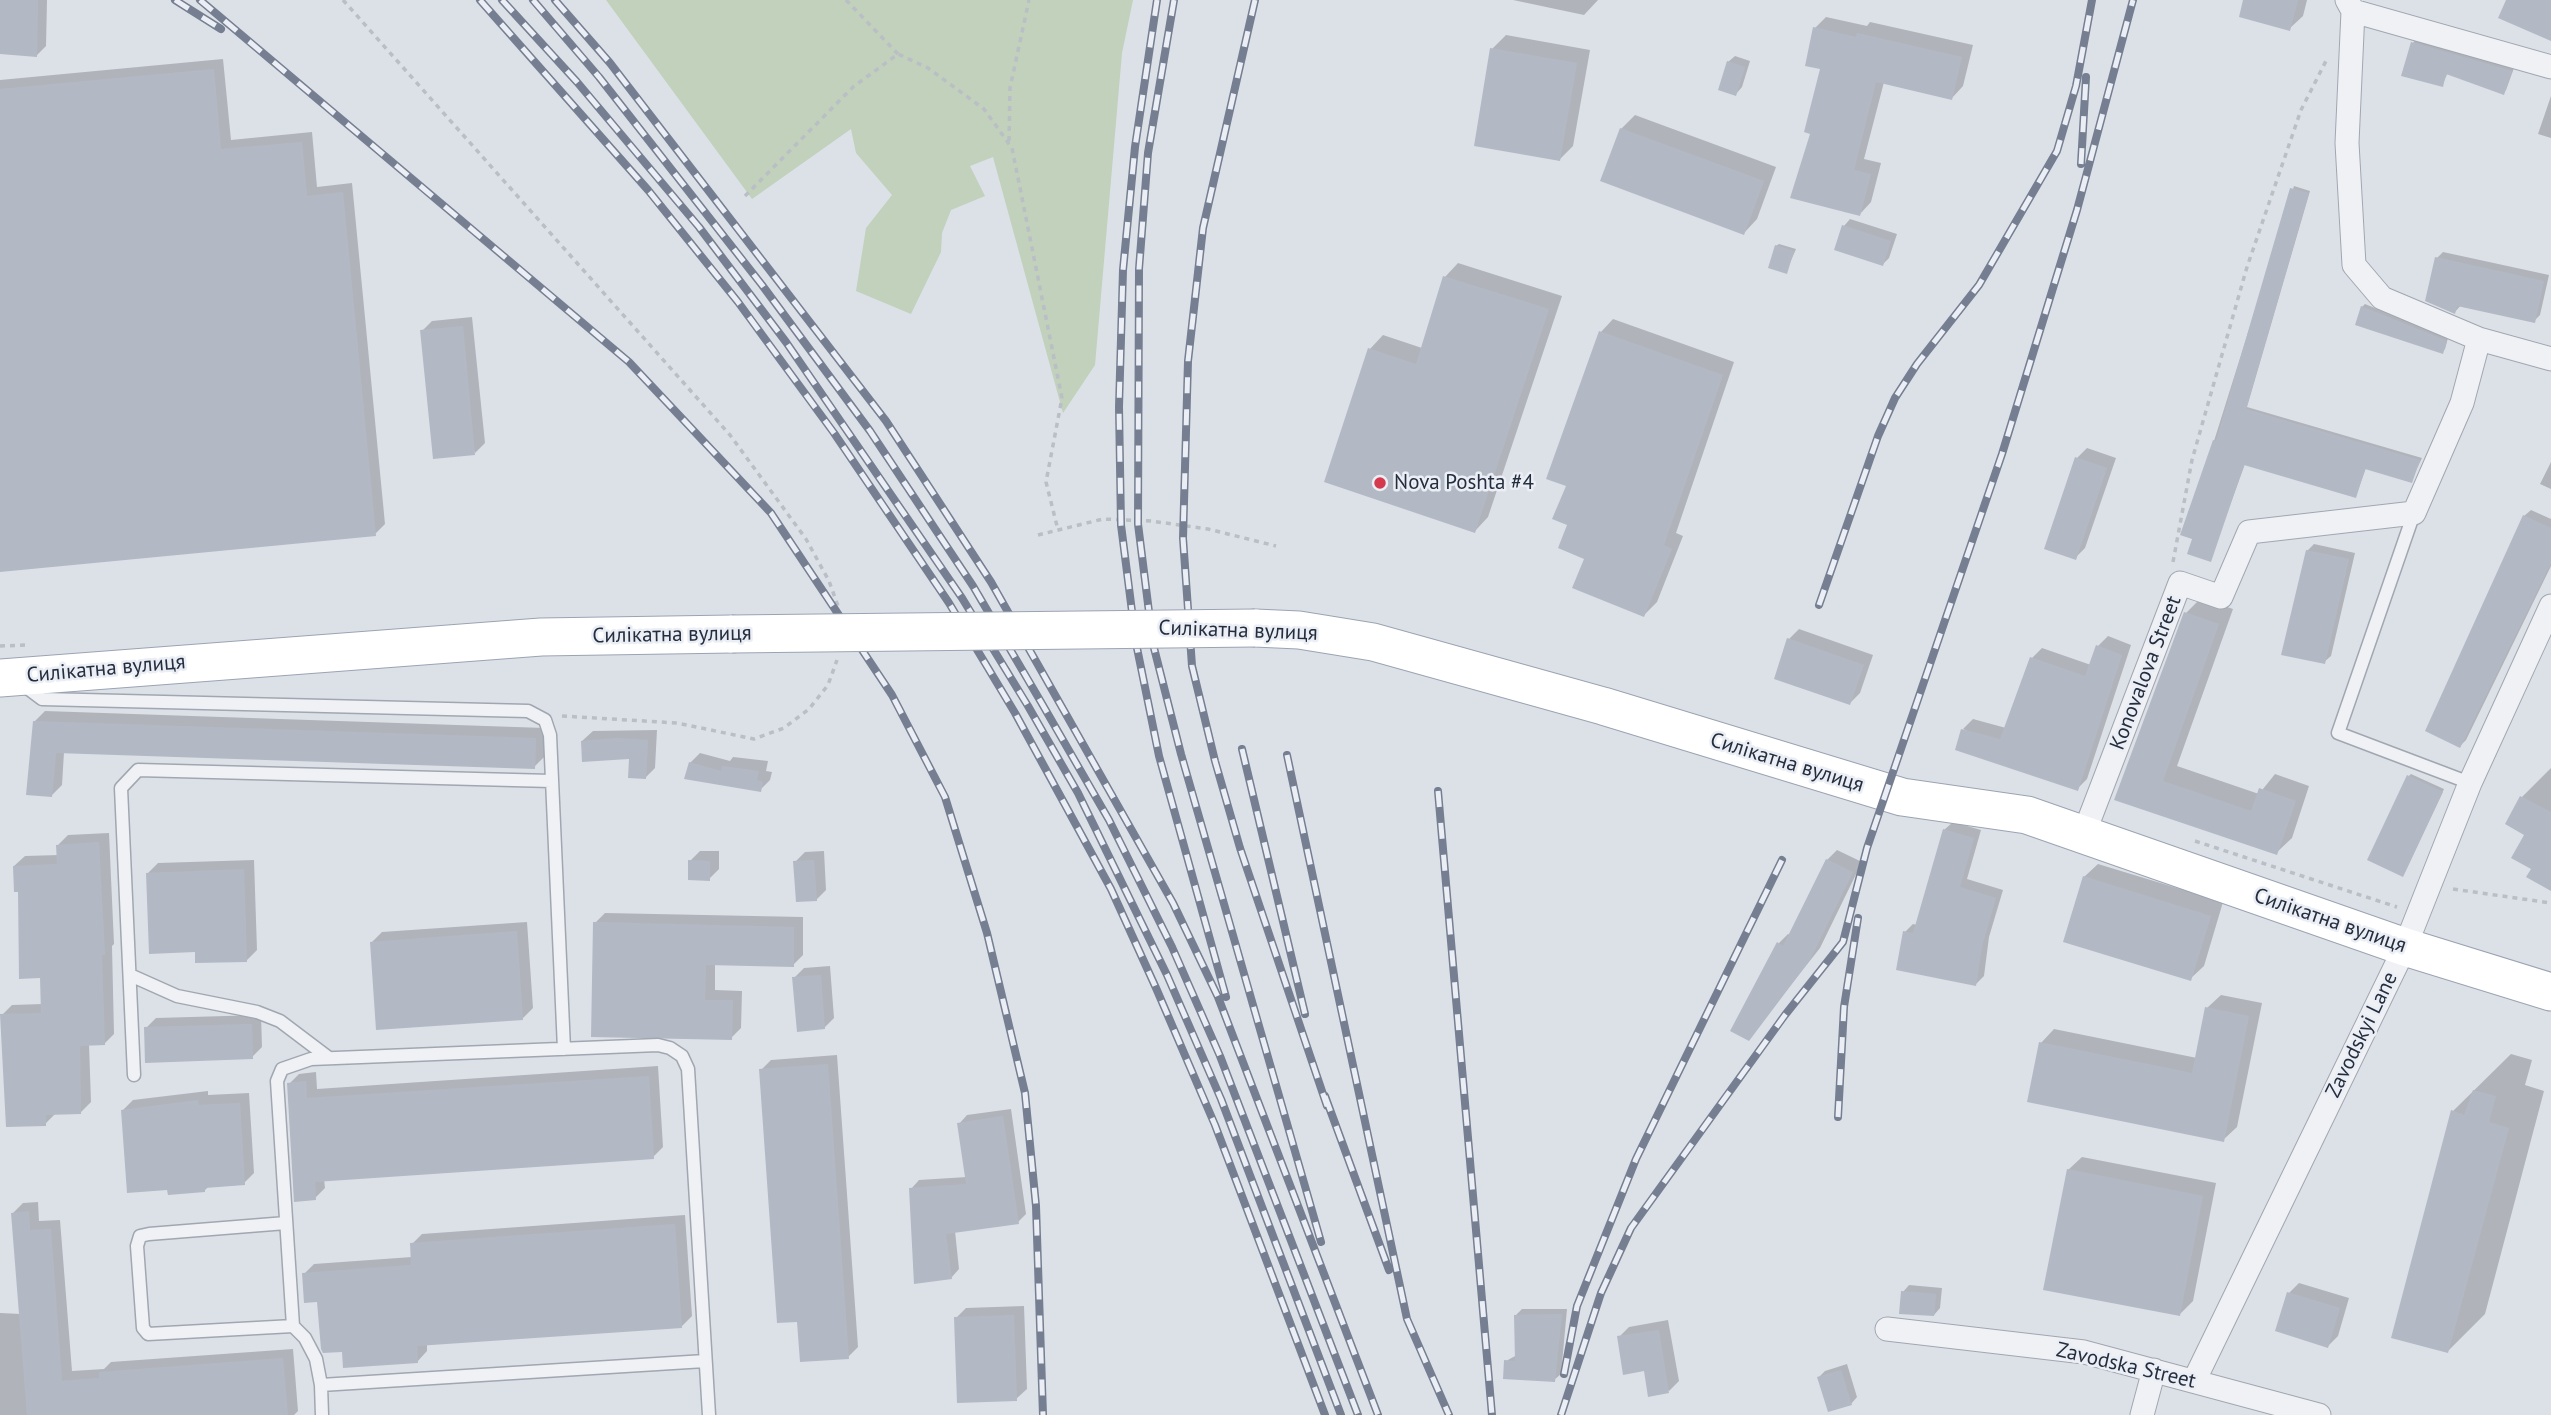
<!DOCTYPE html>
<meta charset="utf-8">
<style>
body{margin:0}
canvas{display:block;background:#dce0e7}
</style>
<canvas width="2551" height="1415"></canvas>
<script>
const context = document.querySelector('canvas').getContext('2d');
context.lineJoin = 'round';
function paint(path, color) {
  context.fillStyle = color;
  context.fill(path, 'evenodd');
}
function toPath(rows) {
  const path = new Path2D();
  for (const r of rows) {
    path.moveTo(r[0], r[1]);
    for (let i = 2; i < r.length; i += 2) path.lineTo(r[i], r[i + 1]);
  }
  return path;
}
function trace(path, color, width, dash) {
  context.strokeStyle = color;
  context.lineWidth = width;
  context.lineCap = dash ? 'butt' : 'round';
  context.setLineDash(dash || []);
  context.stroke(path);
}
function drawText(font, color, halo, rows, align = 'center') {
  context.font = font + ' "PT Sans",sans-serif';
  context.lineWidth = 5;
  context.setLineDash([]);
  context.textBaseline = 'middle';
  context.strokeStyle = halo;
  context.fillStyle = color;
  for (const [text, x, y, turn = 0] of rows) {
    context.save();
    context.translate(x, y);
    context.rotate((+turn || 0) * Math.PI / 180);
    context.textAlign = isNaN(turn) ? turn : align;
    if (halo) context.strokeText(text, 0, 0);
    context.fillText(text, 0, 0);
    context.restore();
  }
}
paint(toPath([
 [606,0,1133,0,1122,53,1095,365,1063,413,993,157,970,166,985,196,951,210,942,233,941,252,911,314,856,291,866,228,892,195,856,153,851,129,752,199]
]), '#c1d1bc');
paint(toPath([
 [0,0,47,0,46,46,36,56,0,52],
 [1513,0,1598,0,1584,15],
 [2245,0,2307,0,2303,16,2289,29],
 [1826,17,1867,26,1870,22,1973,45,1963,86,1952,98,1884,82,1864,159,1881,163,1871,202,1860,214,1813,132,1822,68,1815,28],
 [1506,35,1590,50,1573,146,1559,160,1492,49],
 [2415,40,2514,68,2506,90,2503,93,2448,72,2442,86,2413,43],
 [1735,56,1750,61,1742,87,1736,94,1728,62],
 [223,59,231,140,312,132,317,187,352,183,385,524,375,534,0,570,0,80],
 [2551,96,2551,138,2538,134],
 [1635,115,1776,167,1757,219,1744,233,1621,129],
 [2294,186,2310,191,2247,407,2422,458,2411,481,2366,468,2356,496,2245,464,2210,560,2194,538,2214,441],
 [1850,219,1897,234,1889,258,1883,264,1836,249,1844,226],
 [1779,244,1796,249,1786,272,1776,246],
 [2443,252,2549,275,2540,315,2534,321,2461,305,2455,312,2437,258],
 [1458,263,1562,296,1488,517,1475,531,1370,349,1383,335,1422,348,1445,277],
 [2365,304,2448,338,2445,349,2442,352,2362,307],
 [472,317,485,443,475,453,422,331,432,321],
 [1613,319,1734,362,1676,533,1683,536,1657,602,1644,615,1586,558,1569,524,1601,332],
 [2087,448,2116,458,2085,548,2075,558,2077,458],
 [2551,462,2551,489,2540,484],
 [2531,510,2551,519,2551,566,2466,740,2460,746,2524,516],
 [2314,544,2355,553,2331,656,2324,662,2307,551],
 [2201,598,2233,609,2177,766,2259,794,2275,774,2309,786,2292,838,2276,853,2116,799,2186,613],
 [1799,629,1873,655,1860,693,1850,703,1789,639],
 [2108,636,2131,645,2087,779,2077,789,1963,729,1973,719,2006,728,2032,658,2042,648,2091,665,2098,646],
 [45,711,545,728,544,757,534,767,64,752,62,785,52,795,35,721],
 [657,730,655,768,645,778,631,757,582,741,593,731],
 [700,753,730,761,733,757,768,761,766,771,772,772,770,780,760,790,690,763],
 [2551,768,2551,889,2533,868,2527,834,2507,824,2522,797],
 [2411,774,2444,789,2405,872,2409,776],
 [1953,822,1981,830,1967,879,2003,890,1989,937,1984,976,1976,984,1905,932,1913,924,1917,925,1944,830],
 [109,833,114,944,112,946,114,1034,104,1044,89,1044,91,1102,81,1112,55,1114,45,1124,2,1015,12,1005,43,1004,42,977,14,866,25,856,59,855,58,845,68,835],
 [1837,850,1862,862,1820,948,1749,1038,1778,944,1788,934,1791,935,1827,860],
 [700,851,719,851,719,869,709,879,690,861],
 [824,851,826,890,816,900,795,862,805,852],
 [254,860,257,950,247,960,148,873,158,863],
 [2098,864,2223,902,2204,966,2190,979,2084,877],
 [605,913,803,917,803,955,793,965,715,964,715,990,742,991,741,1028,731,1038,595,923],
 [527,922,533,1008,523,1018,372,942,382,932],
 [830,966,834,1018,824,1028,794,978,804,968],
 [2221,995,2262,1003,2237,1127,2223,1140,2041,1043,2054,1029,2197,1058,2207,1008],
 [261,1015,262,1047,252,1057,146,1028,156,1018],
 [2511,1054,2532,1060,2525,1085,2544,1091,2485,1314,2448,1351,2393,1337,2453,1111],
 [837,1055,858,1347,848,1357,799,1320,761,1070,771,1060],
 [658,1066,663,1147,653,1157,324,1179,325,1188,315,1198,289,1084,299,1074,316,1072,317,1089],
 [208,1091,208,1095,249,1093,254,1173,244,1183,209,1186,204,1191,123,1110,133,1100],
 [1011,1109,1026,1214,1018,1222,955,1231,959,1269,951,1278,911,1189,919,1180,967,1177,959,1124,967,1115],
 [2082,1157,2216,1183,2193,1301,2179,1315,2068,1170],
 [38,1202,39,1221,60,1220,72,1371,104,1369,111,1362,293,1349,298,1411,294,1415,0,1415,0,1313,21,1314,13,1213,23,1203],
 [685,1215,692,1316,682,1326,427,1344,427,1351,417,1362,343,1350,304,1274,314,1264,412,1257,412,1244,422,1234],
 [2299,1283,2349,1298,2338,1336,2328,1346,2289,1293],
 [1909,1285,1942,1288,1940,1308,1934,1315,1903,1292],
 [1024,1306,1027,1389,1016,1399,956,1318,966,1308],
 [1522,1309,1567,1309,1561,1374,1554,1380,1506,1361,1517,1355,1516,1315],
 [1668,1320,1679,1381,1669,1391,1619,1337,1629,1327],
 [1847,1364,1857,1397,1851,1404,1819,1377,1825,1371]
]), '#0003');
paint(toPath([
 [0,0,38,0,37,57,0,54],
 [2243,0,2298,0,2290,31,2239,17],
 [2506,0,2551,0,2551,41,2498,18],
 [1813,27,1856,37,1857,33,1962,57,1952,100,1876,82,1854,170,1871,174,1860,216,1790,198,1810,134,1804,132,1820,69,1805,66],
 [2411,42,2512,71,2504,95,2446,74,2443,87,2401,76],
 [1490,48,1577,63,1560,161,1474,146],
 [1727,61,1745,67,1736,96,1718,90],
 [214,69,221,149,302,142,307,196,343,192,376,536,0,572,0,89],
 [1620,128,1764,181,1744,235,1600,181],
 [2290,188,2309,193,2246,409,2420,460,2412,483,2365,469,2356,498,2244,465,2211,562,2187,554,2192,539,2180,535,2213,440,2216,441],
 [1842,225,1891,241,1883,266,1834,250],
 [1775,245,1794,251,1787,274,1768,268],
 [2435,257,2544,281,2535,323,2457,306,2455,314,2425,301],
 [1443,276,1549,309,1475,533,1324,482,1368,348,1416,364],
 [2361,306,2447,341,2443,354,2355,325],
 [463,326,475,455,433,459,420,330],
 [1599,331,1723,375,1664,545,1672,549,1644,617,1572,588,1584,559,1558,548,1567,525,1552,519,1566,486,1546,479],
 [2075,457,2107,468,2076,560,2044,549],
 [2523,515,2551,528,2551,563,2460,748,2425,731],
 [2306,550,2349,559,2325,664,2281,655],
 [2184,612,2219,624,2163,781,2251,811,2259,788,2296,801,2277,855,2114,800],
 [1787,638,1864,665,1850,705,1774,679],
 [2096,645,2122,655,2078,791,1955,750,1961,729,2000,739,2030,657,2085,676],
 [33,721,536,738,535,769,56,753,52,797,26,795],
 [616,738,648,740,646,779,628,778,629,759,582,762,581,741],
 [689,762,721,771,722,766,759,771,757,780,763,782,761,792,684,779],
 [2407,775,2443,792,2403,877,2367,860],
 [2520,796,2551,812,2551,891,2526,877,2531,869,2511,858,2524,835,2505,824],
 [1943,829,1974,838,1960,887,1996,898,1982,946,1976,986,1896,970,1903,931,1913,933],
 [99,842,105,955,102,955,105,1045,80,1046,81,1114,46,1115,46,1126,6,1127,0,1014,41,1013,40,978,19,979,18,892,14,892,13,866,57,864,56,845],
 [1826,859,1853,872,1810,960,1749,1041,1730,1031,1777,942,1783,946],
 [688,860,710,861,710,881,688,880],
 [814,860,817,901,796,902,793,861],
 [244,869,247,962,195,963,195,952,149,954,146,873],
 [2083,876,2211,916,2191,981,2063,942],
 [593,922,794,927,794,967,706,965,705,1000,733,1000,732,1040,591,1037],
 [517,931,523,1020,376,1030,370,942],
 [821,975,825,1029,797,1032,792,977],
 [2205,1007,2249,1016,2224,1142,2027,1102,2039,1042,2192,1073],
 [252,1024,253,1059,145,1063,144,1027],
 [828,1064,849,1359,800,1362,797,1322,777,1323,759,1069],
 [649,1076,654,1159,315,1182,316,1200,294,1202,287,1083,306,1081,307,1098],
 [2473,1090,2496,1096,2489,1122,2509,1128,2448,1353,2391,1338,2451,1110,2464,1115],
 [198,1100,199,1105,240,1103,245,1185,205,1188,205,1192,168,1195,167,1190,127,1193,121,1110],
 [1003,1116,1019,1224,946,1234,952,1279,914,1284,909,1188,966,1184,957,1123],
 [2067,1169,2203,1196,2180,1316,2043,1290],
 [29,1211,30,1230,51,1229,62,1381,99,1378,99,1372,283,1358,288,1415,27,1415,11,1213],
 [675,1224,682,1328,417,1346,418,1363,343,1368,342,1352,323,1353,321,1349,317,1302,304,1303,302,1273,411,1265,410,1243],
 [1901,1291,1936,1294,1934,1316,1899,1314],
 [2287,1292,2340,1308,2328,1348,2275,1331],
 [1562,1314,1555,1382,1503,1379,1504,1360,1515,1361,1514,1315],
 [1014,1315,1017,1401,957,1403,954,1317],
 [1659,1330,1669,1393,1648,1397,1644,1371,1623,1375,1617,1336],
 [1841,1370,1852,1405,1828,1412,1817,1377]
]), '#b3b9c4');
const lane = toPath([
 [2414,513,2338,733,2470,783],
 [22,684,42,699,528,711,545,720,550,735,564,1049],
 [130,975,177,996,257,1012,280,1021,329,1058],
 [134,1075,121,788,138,770,551,781],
 [286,1223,149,1234,140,1236,137,1246,143,1328,148,1334,293,1326],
 [321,1385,705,1361],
 [322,1415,321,1385,316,1359,305,1338,293,1326,277,1081,282,1069,311,1059,658,1045,670,1048,682,1056,688,1069,709,1415]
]);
const street = toPath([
 [2347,0,2353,11,2347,143,2354,265,2382,298,2479,339],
 [2353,11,2551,67],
 [2083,836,2180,583,2221,597,2249,532,2414,513,2462,403,2479,339,2551,359],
 [1887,1329,2084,1352,2319,1415],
 [2194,1381,2405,947,2470,783,2551,606],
 [2142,1415,2154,1370]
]);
const primary = toPath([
 [1255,628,1299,630,1373,642,1603,706,1902,797,2027,815,2405,947,2551,992],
 [0,678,541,637,732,634]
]);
trace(lane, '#a1a7b1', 15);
trace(street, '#a1a7b1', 25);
trace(primary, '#9ba4b3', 39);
trace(toPath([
 [343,0,730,435,806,539,829,581,838,606],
 [846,0,898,54],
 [1009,141,1010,88,1029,0],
 [745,196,853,87,898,54,928,68,984,109,1012,148,1062,398,1046,482,1058,530],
 [1038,535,1103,519,1151,521,1208,529,1276,546],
 [2173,562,2192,460,2247,267,2301,110,2327,59],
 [0,646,27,645],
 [562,716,677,723,754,739,784,728,809,709,828,685,837,660],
 [2195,841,2397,907],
 [2453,889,2551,903]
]), '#babec5', 3.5, [5, 5]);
trace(lane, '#eff1f5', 12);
trace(street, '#eff1f5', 23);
trace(primary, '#fff', 37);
const rail = toPath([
 [175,0,221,29],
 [200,0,629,362,771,513,892,695,945,797,987,933,1025,1093,1036,1206,1043,1415],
 [480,0,648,190,738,302,834,433,949,603,1015,713,1111,889,1156,988,1215,1125,1325,1415],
 [502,0,577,82,699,227,786,342,962,598,1028,706,1078,793,1167,975,1221,1099,1341,1415],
 [533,0,599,77,762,285,870,431,973,586,1041,702,1109,820,1172,947,1220,1056,1358,1415],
 [555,0,610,63,886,421,991,582,1173,903,1218,997,1378,1415],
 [1157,0,1135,147,1123,270,1119,407,1121,525,1136,643,1159,756,1226,997],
 [1174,0,1148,153,1139,269,1138,524,1153,644,1181,754,1321,1242],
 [1255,0,1203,228,1188,361,1183,538,1192,666,1215,761,1240,848,1327,1106],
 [2081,164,2086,77],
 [1819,605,1878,436,1895,398,1917,364,1979,285,2057,151,2076,86,2092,0],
 [1242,749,1305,1014],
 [1287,755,1407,1319,1449,1415],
 [1438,791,1492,1415],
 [1325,1096,1389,1270],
 [1838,1117,1844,1007,1858,918],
 [1564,1374,1577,1306,1636,1159,1782,860],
 [1561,1415,1601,1293,1631,1228,1785,1015,1843,942,1867,848,2002,454,2077,210,2133,0]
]);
trace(rail, '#757f91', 8);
trace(rail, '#ebeff5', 5, [16]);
const primaryBridge = toPath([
 [732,634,1255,628]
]);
trace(primaryBridge, '#9ba4b3', 39, []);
trace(primaryBridge, '#fff', 37);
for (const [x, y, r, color] of [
 [1380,483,7,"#d4394e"]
]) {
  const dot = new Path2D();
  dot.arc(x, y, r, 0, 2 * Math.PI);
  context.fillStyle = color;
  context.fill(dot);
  trace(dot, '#ebeff5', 2.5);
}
drawText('21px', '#252e3e', '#ebeff5', [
 ["Nova Poshta #4",1394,483]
], 'left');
drawText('21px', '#252e3e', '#ebeff5', [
 ["Силікатна вулиця",1238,631,2],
 ["Силікатна вулиця",672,635,-1],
 ["Силікатна вулиця",106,669,-5],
 ["Konovalova Street",2146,673,-69],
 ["Силікатна вулиця",1787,763,17],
 ["Силікатна вулиця",2330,921,19],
 ["Zavodskyi Lane",2362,1035,-64],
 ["Zavodska Street",2126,1366,13]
]);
</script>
